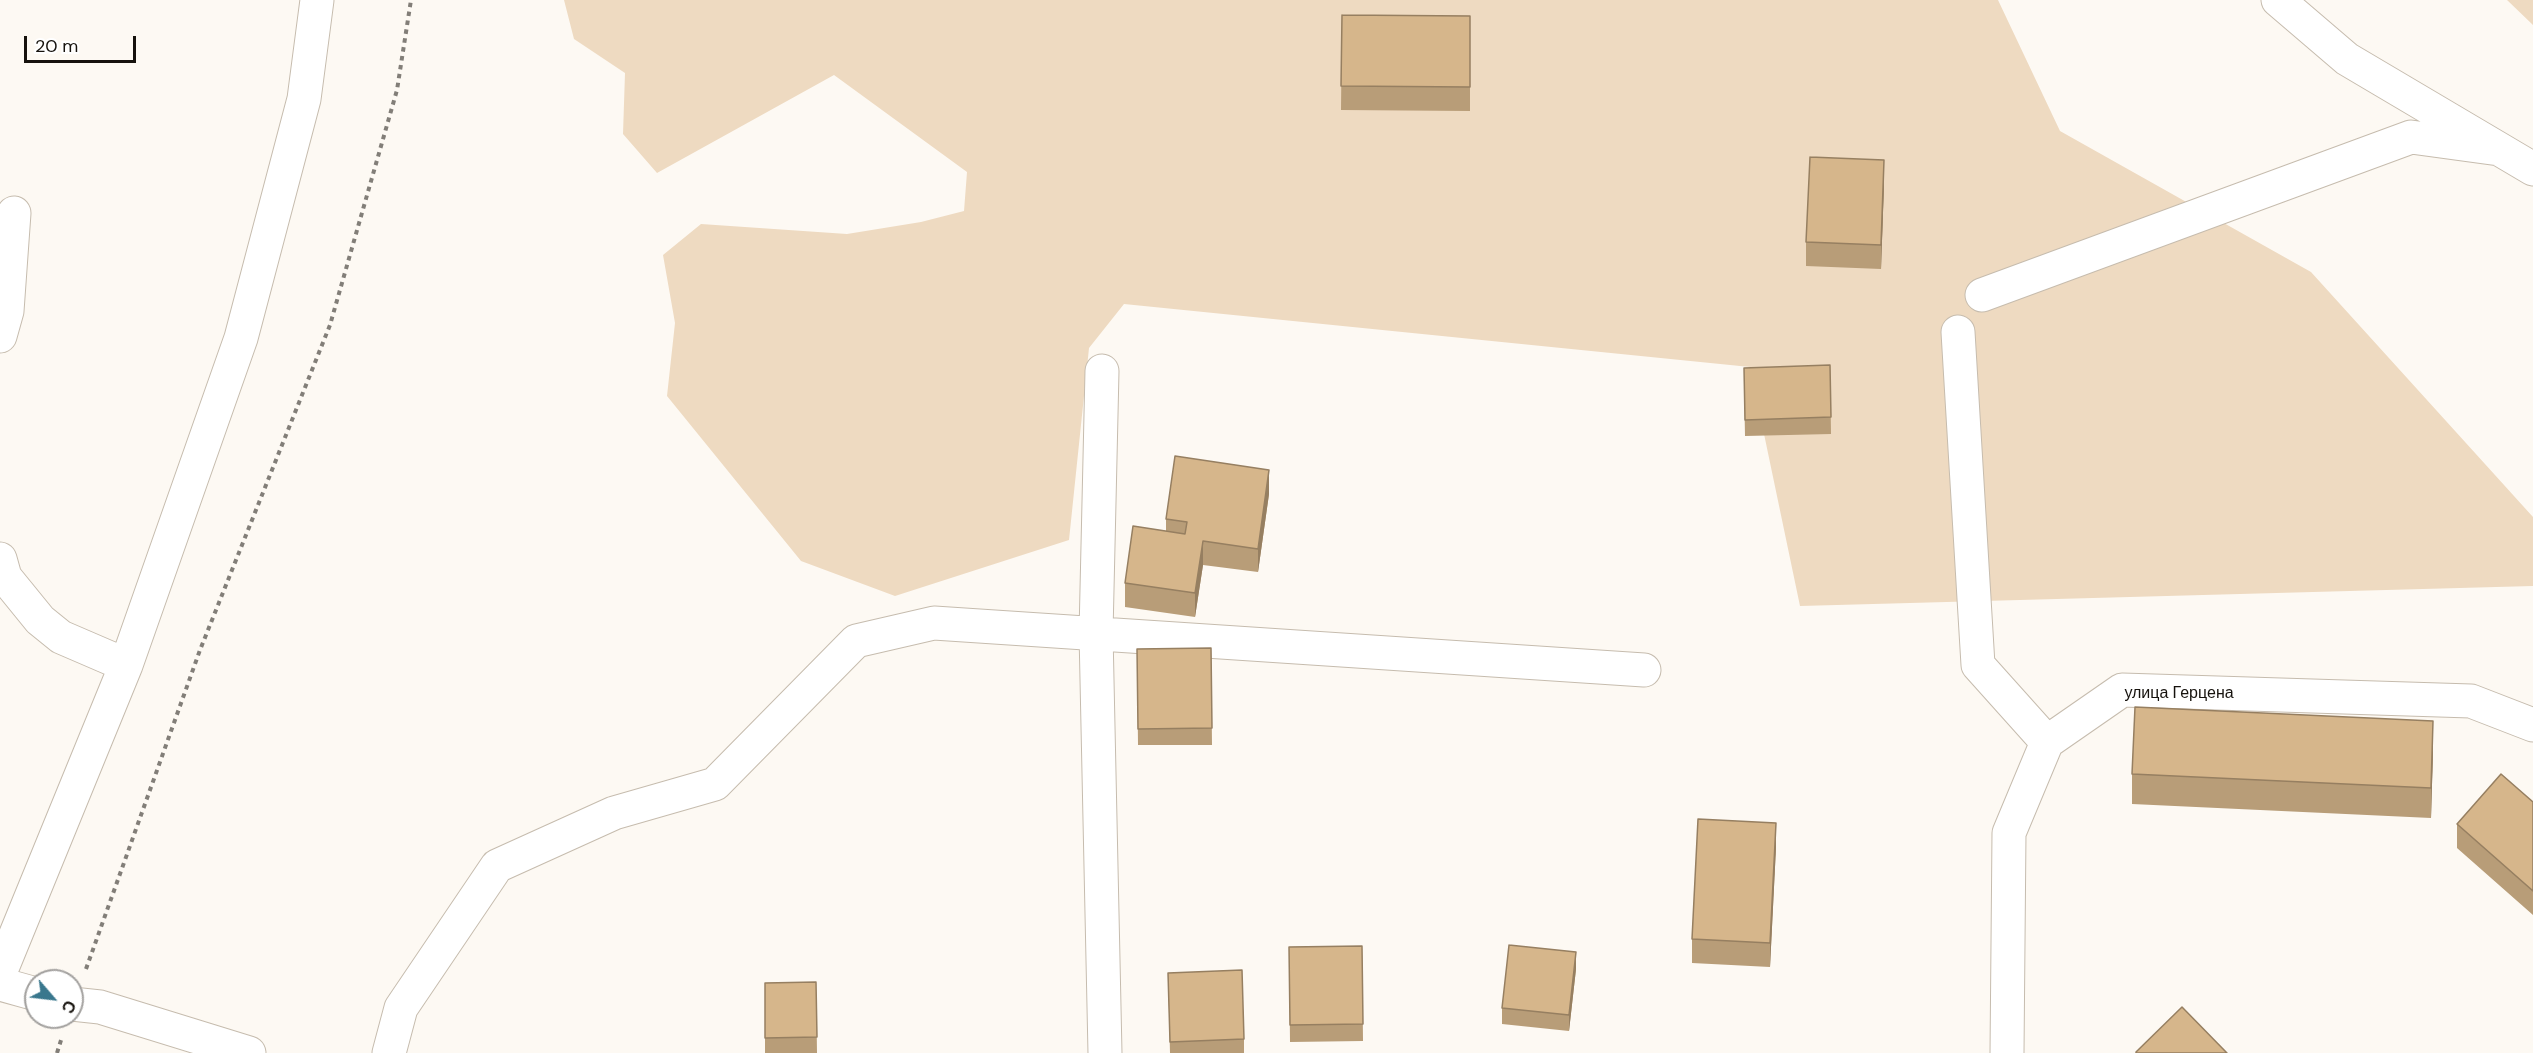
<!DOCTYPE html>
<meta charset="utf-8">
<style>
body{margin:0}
#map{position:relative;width:2533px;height:1053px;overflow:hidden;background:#fdf9f3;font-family:"DM Sans",sans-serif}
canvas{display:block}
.north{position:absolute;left:24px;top:969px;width:60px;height:60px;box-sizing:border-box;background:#fff;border:2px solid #a2a09e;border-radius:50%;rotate:118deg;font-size:16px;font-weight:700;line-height:24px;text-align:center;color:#16120d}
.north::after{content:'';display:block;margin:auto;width:21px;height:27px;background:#39778d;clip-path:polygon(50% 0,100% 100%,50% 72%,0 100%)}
.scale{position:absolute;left:24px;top:36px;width:112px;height:27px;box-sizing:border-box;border:3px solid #16120d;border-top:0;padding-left:8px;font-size:18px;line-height:21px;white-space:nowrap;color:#16120d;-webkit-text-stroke:4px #fff;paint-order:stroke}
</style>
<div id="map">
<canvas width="2533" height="1053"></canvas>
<div class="north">С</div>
<div class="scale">20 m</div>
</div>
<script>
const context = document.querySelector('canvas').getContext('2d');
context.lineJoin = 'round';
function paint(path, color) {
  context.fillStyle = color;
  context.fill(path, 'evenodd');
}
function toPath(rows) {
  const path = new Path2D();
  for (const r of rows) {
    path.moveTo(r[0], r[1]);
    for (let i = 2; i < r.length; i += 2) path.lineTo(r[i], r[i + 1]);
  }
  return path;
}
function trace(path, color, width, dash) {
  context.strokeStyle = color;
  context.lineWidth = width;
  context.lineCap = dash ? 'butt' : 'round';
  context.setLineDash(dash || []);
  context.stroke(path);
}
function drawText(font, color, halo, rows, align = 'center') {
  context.font = font + ' "DM Sans",sans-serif';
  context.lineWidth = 4.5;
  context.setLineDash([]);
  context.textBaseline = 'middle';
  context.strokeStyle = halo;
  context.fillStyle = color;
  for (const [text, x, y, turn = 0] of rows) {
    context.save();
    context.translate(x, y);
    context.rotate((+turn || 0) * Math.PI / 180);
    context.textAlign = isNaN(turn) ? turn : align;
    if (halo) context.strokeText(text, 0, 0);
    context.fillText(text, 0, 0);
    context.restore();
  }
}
paint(toPath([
 [564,0,1998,0,2060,131,2311,272,2533,517,2533,586,1800,606,1750,367,1124,304,1089,348,1069,540,895,596,801,561,667,396,675,323,663,255,701,224,847,234,921,222,964,211,967,172,834,75,657,173,623,134,625,73,574,39],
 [2507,0,2533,0,2533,25]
]), '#eedac1');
const minor = toPath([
 [2278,0,2347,59,2533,169],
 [1982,295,2411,137,2499,149],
 [1958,332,1978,665,2047,742],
 [0,336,7,311,14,213],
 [1102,371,1096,633,1105,1053],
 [0,559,5,577,40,620,61,637,126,665],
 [0,973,126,665,241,338,304,99,317,0],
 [0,984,36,994],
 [72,1004,100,1007,249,1053],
 [389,1053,401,1008,497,866,614,813,715,784,856,641,934,623,1644,670],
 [2007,1053,2009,833,2047,742,2122,690,2471,701,2533,725]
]);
trace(minor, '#c6bcae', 35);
trace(toPath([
 [86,969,200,650,330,325,397,90,411,0],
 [57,1053,62,1037]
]), '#827e78', 4, [4.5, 4.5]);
trace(minor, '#fff', 33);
paint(toPath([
 [1342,15,1470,16,1470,111,1341,110],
 [1884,184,1881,269,1806,266,1806,242],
 [1830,365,1831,434,1745,436,1744,384],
 [1269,494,1258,572,1203,565,1195,617,1125,607,1125,583,1166,531,1166,519],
 [1211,648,1212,745,1138,745,1137,649],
 [2433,751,2431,818,2132,804,2132,774],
 [2533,802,2533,915,2457,848,2457,824],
 [1776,847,1770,967,1692,963,1692,939],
 [1362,946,1363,1041,1290,1042,1289,947],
 [1576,969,1569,1031,1502,1024,1502,1008],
 [1168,973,1244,1039,1244,1053,1170,1053],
 [816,982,817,1053,765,1053,765,983]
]), '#b89d78');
paint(toPath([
 [1884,160,1884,184,1881,269,1881,245],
 [1269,470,1269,494,1258,572,1258,549],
 [1203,541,1203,565,1195,617,1195,593],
 [2433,721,2433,751,2431,818,2431,788],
 [1776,823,1776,847,1770,967,1770,943],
 [1576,952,1576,969,1569,1031,1569,1015]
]), '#967f61');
const building = toPath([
 [1342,15,1470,16,1470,87,1341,86,1342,15],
 [1810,157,1884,160,1881,245,1806,242,1810,157],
 [1830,365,1831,417,1745,420,1744,368,1830,365],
 [1175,456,1269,470,1258,549,1203,541,1195,593,1125,583,1133,526,1185,534,1187,522,1166,519,1175,456],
 [1211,648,1212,728,1138,729,1137,649,1211,648],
 [2135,707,2433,721,2431,788,2132,774,2135,707],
 [2501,774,2533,802,2533,891,2457,824,2501,774],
 [1698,819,1776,823,1770,943,1692,939,1698,819],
 [1509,945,1576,952,1569,1015,1502,1008,1509,945],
 [1362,946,1363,1024,1290,1025,1289,947,1362,946],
 [1242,970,1244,1039,1170,1042,1168,973,1242,970],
 [816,982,817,1037,765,1038,765,983,816,982],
 [2182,1007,2227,1053,2136,1053,2136,1052,2182,1007]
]);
paint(building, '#d6b68b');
trace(building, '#967f61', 1.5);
drawText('16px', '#16120d', '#fff', [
 ["улица Герцена",2179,694]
]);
</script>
